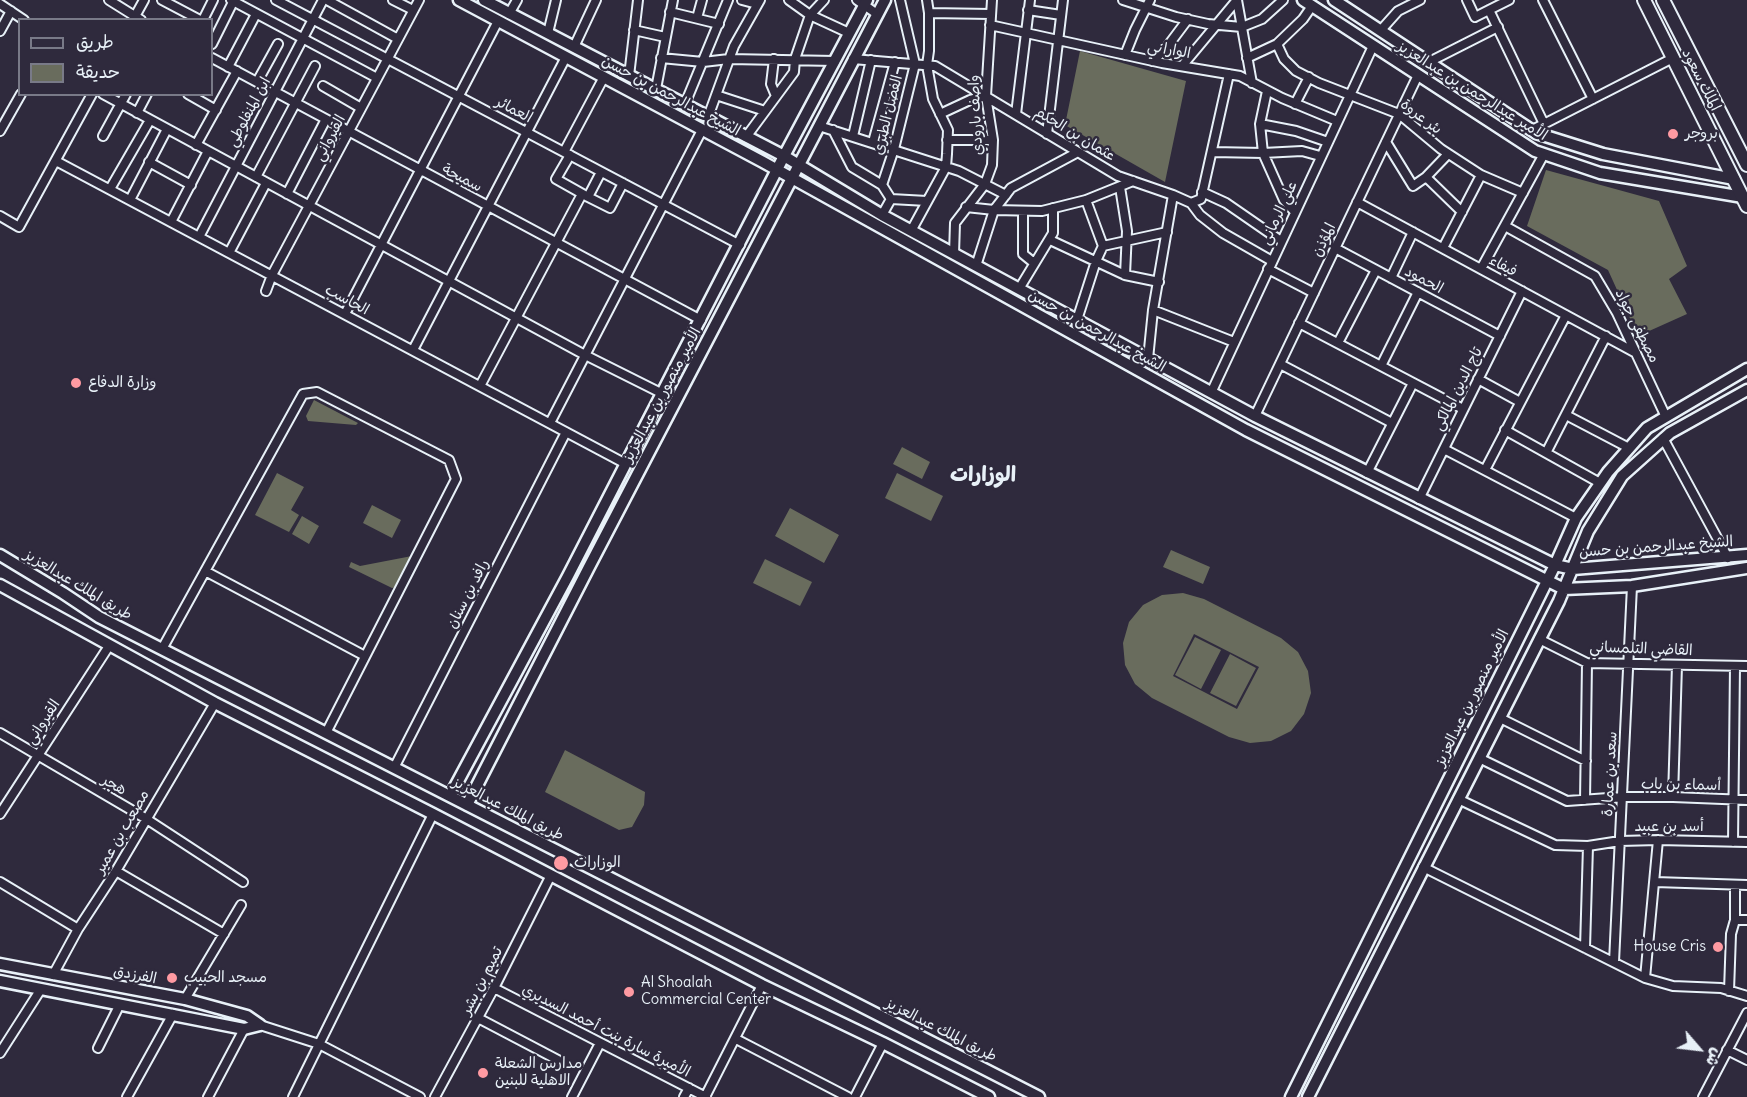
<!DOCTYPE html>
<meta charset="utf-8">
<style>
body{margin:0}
#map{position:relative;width:1747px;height:1097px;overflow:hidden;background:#2f2a3d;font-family:Delius,"Playpen Sans Arabic",sans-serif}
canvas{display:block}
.legend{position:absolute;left:18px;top:18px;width:195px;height:78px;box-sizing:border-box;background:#2f2a3d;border:2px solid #797a88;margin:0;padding:8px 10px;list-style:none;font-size:18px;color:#e8f1f8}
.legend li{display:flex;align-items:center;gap:12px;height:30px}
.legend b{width:30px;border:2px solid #797a88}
.north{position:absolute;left:1669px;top:1019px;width:60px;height:60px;-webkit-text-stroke:4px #2f2a3d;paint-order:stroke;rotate:118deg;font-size:16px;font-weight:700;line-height:24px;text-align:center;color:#e8f1f8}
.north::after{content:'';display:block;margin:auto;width:21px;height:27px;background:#e8f1f8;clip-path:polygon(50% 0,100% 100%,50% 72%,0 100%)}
</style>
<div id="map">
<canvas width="1747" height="1097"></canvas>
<ul class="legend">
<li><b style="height:8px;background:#2f2a3d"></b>طريق</li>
<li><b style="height:16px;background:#696c5d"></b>حديقة</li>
</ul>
<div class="north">ش</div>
</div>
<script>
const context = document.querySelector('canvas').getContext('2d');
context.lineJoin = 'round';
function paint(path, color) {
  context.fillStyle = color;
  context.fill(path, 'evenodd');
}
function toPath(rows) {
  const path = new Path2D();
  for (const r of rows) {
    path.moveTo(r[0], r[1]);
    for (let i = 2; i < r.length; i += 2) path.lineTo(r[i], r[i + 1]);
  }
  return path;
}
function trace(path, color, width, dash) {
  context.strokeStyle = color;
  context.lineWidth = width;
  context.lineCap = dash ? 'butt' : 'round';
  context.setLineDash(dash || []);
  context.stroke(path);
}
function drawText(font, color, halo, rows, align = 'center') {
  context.font = font + ' Delius,"Playpen Sans Arabic",sans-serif';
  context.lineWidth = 5;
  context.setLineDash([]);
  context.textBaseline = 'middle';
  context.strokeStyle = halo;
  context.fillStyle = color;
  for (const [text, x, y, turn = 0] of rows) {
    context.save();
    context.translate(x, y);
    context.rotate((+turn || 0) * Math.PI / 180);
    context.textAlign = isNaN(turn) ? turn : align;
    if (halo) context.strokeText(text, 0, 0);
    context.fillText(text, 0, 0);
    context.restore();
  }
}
paint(toPath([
 [1080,51,1186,81,1165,182,1065,125],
 [1546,170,1659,201,1687,266,1669,279,1687,314,1638,336,1608,270,1527,226],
 [314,400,358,423,356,425,308,421,306,416],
 [902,447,930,462,922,479,893,464],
 [277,473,304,487,291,510,299,515,289,532,255,515],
 [897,473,943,496,931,521,885,498],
 [372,505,401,520,392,538,363,523],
 [790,508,839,535,824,563,775,536],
 [302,516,319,526,309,544,292,534],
 [1171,550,1210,567,1203,584,1163,567],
 [412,556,397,587,392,588,349,567,351,562,360,566],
 [765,559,812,582,800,606,753,583],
 [1183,593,1204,599,1281,638,1298,652,1308,671,1311,693,1304,714,1291,731,1271,741,1250,743,1229,737,1152,698,1135,684,1125,665,1123,643,1129,622,1143,605,1162,595],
 [1194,634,1259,667,1237,709,1173,676],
 [1195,637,1221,650,1201,689,1175,675],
 [1230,654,1256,668,1236,706,1210,693],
 [565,750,645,792,644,805,632,827,619,830,545,792]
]), '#696c5d');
const street = toPath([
 [109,0,141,20],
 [162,0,200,20],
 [231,0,377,78],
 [276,0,740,245],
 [327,0,398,39],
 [393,0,413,10],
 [742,0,757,4],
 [789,0,810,15,849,33],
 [857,0,877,14],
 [900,0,915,64,894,149,882,185,891,199,927,201],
 [1123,0,1176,17,1208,24,1242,27,1262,19,1283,0],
 [1237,0,1252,83],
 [1467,0,1475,17,1509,0],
 [1543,0,1593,99],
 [0,4,24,20],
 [1028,10,1061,15],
 [1489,10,1544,124],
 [670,12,719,24],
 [929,13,991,14],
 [509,14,517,0],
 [697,18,702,0],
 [133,20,144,0],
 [203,20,213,0],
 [990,25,1162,63,1240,76,1282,98,1337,121],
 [634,30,665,37],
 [1381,30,1398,11,1420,0],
 [0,31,11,11],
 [548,33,556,0],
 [212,44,234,0],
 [1277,44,1284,59,1296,71,1319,83,1399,114,1441,149,1481,175,1523,193],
 [574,47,596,0],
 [1125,55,1135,30,1150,0],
 [212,58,701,320],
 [661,58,703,62,729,59,835,61],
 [1247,58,1277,44,1303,19,1312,6],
 [774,59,771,84,776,96],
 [853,59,935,66,1118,176,1173,195,1191,203,1200,215,1223,233,1272,261],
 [1152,61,1164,51,1188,19],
 [1429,62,1498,27],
 [1182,66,1237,0],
 [228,67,256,14],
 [629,76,638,0],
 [257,82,278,44],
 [323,86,361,108],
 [656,89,673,0],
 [1267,91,1260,124,1263,153,1284,200,1295,212],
 [103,94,585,355,663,394],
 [188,94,216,110],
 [716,95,765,111],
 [685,104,728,0],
 [1295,104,1309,77],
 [137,113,147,94],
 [940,114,970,100,986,96],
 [1016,114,1030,0],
 [708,117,734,46,760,0],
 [1260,124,1296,131,1328,142],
 [819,126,959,171,1006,195],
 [833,130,852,167,882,185],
 [1532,130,1673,58],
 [0,131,21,94],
 [1047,134,1063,0],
 [103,136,126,94],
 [853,136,871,60],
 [746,137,794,72,795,59,810,15,824,0],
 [947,140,993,140],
 [873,142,895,62],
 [1386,142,1413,186,1426,177,1462,212],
 [196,145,237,71],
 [564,152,604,77],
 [1213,152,1263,153,1302,151,1320,156],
 [570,155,556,179,588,197,610,208,623,183],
 [56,161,626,464],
 [149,162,191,185],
 [256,177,315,66],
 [1426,177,1448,154],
 [1120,187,1127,231,1125,275],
 [110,189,150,120],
 [1202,192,1226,203,1281,241],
 [287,194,326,119],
 [588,197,601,172],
 [130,200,167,129],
 [1357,202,1636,353],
 [1191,203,1201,199,1229,74],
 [966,207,994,210,1042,211,1086,200,1133,181],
 [1023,211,1023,254,1034,263],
 [882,215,891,199],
 [0,216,19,227,92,94],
 [171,222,208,151],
 [1505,226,1595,276,1617,313,1666,417],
 [911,231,946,167,947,154,948,130,933,99,927,65,929,51,929,13,927,0],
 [199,237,323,0],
 [1050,240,1125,275,1159,282],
 [1103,246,1167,232],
 [1335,248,1500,336],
 [1443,248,1481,175],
 [229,253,266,183],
 [954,254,955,223,985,184,992,165,993,140,986,96,992,0],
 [976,266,994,210,1011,188,1078,152],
 [1268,269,1314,293],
 [1481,269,1544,154],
 [1391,278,1413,232],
 [1019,289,1053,233,1053,208],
 [266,291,272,275,419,0],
 [1153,310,1234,342],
 [345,314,498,21],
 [1077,320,1096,261,1103,246,1086,200],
 [1299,323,1463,409],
 [1338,343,1376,270],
 [413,350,566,57],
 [1148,359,1153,310,1173,195],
 [1280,364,1392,423],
 [1381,366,1418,292],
 [1478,379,1520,402],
 [480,386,582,194],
 [1211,393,1373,46],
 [1566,415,1629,448],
 [1255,416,1418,75],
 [550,423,702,130],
 [1505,430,1600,483],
 [1663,438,1728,558],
 [1444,449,1576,518],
 [1546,453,1606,336],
 [1485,470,1566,315],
 [1367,473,1413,383],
 [1419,499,1522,291],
 [205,571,365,656],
 [1539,639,1587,663,1747,666],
 [162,649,303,394,317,392,449,460,456,479,326,733],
 [1500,718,1586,761],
 [0,733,145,818,243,882],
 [1479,758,1567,801,1622,797,1673,797,1747,800],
 [394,768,566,432],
 [1673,797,1677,665],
 [1458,799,1555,845,1588,846,1620,841,1658,840,1747,842],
 [1585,800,1587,663],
 [0,814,109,646],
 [1733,842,1735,666],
 [1423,867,1645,978,1673,986,1721,988,1747,996],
 [116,871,224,934],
 [0,882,78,929],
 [1655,882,1747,885],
 [1735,920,1747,920],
 [1585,948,1588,846],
 [1614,962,1632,586],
 [53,975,78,929,116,871,215,703],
 [1645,978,1658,840],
 [494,988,706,1097],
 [1729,991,1731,934,1735,920,1735,885],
 [185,999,241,905],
 [478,1018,558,1060],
 [260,1025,319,1044,420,1097],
 [736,1039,848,1097],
 [98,1048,120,1004],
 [1727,1050,1747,1060],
 [0,1053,41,989],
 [127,1097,173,1014],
 [208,1097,244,1029],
 [293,1097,433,814],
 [435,1097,494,988,551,875],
 [572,1097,600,1043],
 [684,1097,689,1088],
 [705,1097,762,985],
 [855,1097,883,1043],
 [1703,1097,1747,1013]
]);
const secondary = toPath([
 [459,0,763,162,1246,430,1564,589,1632,586,1747,568],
 [484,0,784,156,882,215,1255,416,1555,565,1573,569,1747,555],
 [1303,0,1535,151,1600,173,1743,197],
 [1334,0,1536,133,1603,154,1734,179],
 [0,555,63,593,99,617,1039,1097],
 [0,585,215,703,433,814,762,985,883,1043,989,1097],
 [450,796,568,576,784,156,867,0],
 [467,805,589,567,885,0],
 [0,964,185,999,247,1016,260,1025],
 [0,981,244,1029,260,1025],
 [1291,1097,1555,565,1576,518,1608,472,1647,428,1747,369],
 [1308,1097,1559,601,1588,531,1622,476,1670,433,1747,390]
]);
const primary = toPath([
 [1644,0,1747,206],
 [1663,0,1747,165]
]);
trace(street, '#e8f1f8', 12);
trace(secondary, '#e8f1f8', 15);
trace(primary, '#e8f1f8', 16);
trace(street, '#2f2a3d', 8);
trace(secondary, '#2f2a3d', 10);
trace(primary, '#2f2a3d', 12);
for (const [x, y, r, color] of [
 [1673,134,6,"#ff9aa2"],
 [76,383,6,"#ff9aa2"],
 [561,863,8,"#ff9aa2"],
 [1718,947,6,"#ff9aa2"],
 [172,978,6,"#ff9aa2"],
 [629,992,6,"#ff9aa2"],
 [483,1073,6,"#ff9aa2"]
]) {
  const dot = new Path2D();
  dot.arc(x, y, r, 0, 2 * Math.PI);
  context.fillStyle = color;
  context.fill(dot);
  trace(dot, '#2f2a3d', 2);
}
drawText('15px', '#e8f1f8', '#2f2a3d', [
 ["الواراني",1169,50,10],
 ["الملك سعود",1701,80,63],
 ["الأمير عبدالرحمن بن عبدالعزيز",1472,91,32],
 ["الشيخ عبدالرحمن بن حسن",671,96,28],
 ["العمائر",514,110,28],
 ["ابن المنفلوطي",249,112,-62],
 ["الفضل الطبري",888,115,-76],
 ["واصف بارودي",976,115,-93],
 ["بئر عروة",1421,117,37],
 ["عثمان بن الحكم",1075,134,31],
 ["القيرواني",330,138,-62],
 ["سميحة",462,178,28],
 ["علي الرماني",1279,213,-65],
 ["المؤذن",1324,240,-64],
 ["فيفاء",1503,266,28],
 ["الحمود",1424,280,28],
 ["الحاسب",347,300,28],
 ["مصطفى جواد",1637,326,63],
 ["الشيخ عبدالرحمن بن حسن",1097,331,29],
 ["تاج الدين المالكي",1458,389,-63],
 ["الأمير منصور بن عبدالعزيز",662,395,-62],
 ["الشيخ عبدالرحمن بن حسن",1656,547,-4],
 ["طريق الملك عبدالعزيز",78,585,31],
 ["رافد بن سنان",468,594,-63],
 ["القاضي التلمساني",1641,649,2],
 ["الأمير منصور بن عبدالعزيز",1472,698,-64],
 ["القيرواني",43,722,-57],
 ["سعد بن عمارة",1610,774,-87],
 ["هجر",114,785,30],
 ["أسماء بن باب",1681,785,1],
 ["طريق الملك عبدالعزيز",508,809,27],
 ["أسد بن عبيد",1669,827],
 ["مصعب بن عمير",122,832,-60],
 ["الفرزدق",135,975,11],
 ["تميم بن بشر",482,981,-63],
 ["طريق الملك عبدالعزيز",941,1030,27],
 ["الأميرة سارة بنت أحمد السديري",606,1031,27]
]);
drawText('15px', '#e8f1f8', '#2f2a3d', [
 ["بروجر",1685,134],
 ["وزارة الدفاع",88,383],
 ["الوزارات",574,863],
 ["House Cris",1706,947,"right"],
 ["مسجد الحبيب",184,978],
 ["Al Shoalah",641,983],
 ["Commercial Center",641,1000],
 ["مدارس الشعلة",495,1064],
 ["الاهلية للبنين",495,1081]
], 'left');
drawText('bold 21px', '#e8f1f8', '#2f2a3d', [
 ["الوزارات",983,475]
]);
</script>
